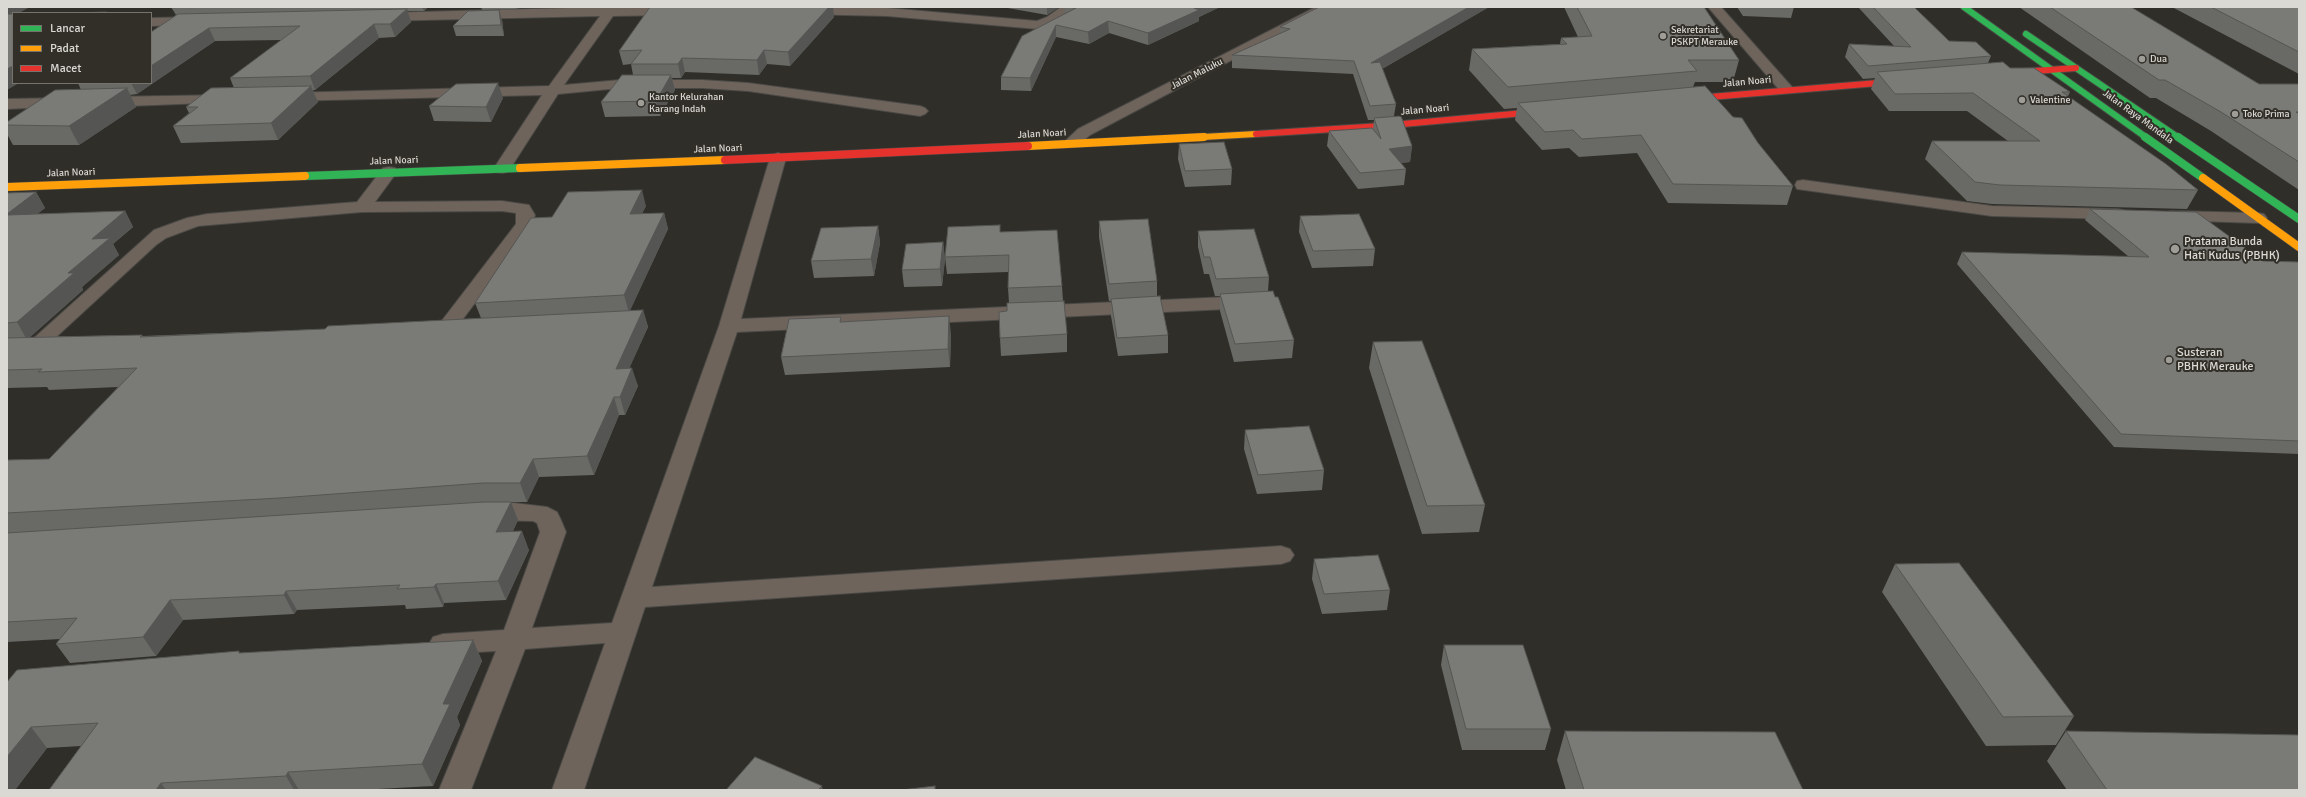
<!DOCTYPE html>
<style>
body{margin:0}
#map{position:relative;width:2306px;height:797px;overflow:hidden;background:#2f2e29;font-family:Signika,sans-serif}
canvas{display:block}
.frame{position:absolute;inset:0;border:8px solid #dbd9d4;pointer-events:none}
.legend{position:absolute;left:12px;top:12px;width:140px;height:72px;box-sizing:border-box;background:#312f27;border:1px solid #75736c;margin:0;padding:5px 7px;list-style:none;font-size:12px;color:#dbd9d4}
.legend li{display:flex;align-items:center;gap:8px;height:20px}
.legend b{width:20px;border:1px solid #75736c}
</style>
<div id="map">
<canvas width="2306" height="797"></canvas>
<div class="frame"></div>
<ul class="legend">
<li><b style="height:5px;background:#30b455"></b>Lancar</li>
<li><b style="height:5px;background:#ff9f0a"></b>Padat</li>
<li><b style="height:5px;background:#e5322d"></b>Macet</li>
</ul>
</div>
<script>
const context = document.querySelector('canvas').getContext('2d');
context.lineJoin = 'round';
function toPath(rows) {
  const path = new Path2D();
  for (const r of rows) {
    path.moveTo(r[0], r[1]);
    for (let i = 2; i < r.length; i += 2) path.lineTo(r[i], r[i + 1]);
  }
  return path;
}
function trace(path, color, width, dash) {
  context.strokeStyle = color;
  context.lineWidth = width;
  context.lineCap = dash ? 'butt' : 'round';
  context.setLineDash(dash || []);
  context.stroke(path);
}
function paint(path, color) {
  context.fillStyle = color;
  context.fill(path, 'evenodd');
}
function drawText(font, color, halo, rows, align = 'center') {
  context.font = font + ' Signika,sans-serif';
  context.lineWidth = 4;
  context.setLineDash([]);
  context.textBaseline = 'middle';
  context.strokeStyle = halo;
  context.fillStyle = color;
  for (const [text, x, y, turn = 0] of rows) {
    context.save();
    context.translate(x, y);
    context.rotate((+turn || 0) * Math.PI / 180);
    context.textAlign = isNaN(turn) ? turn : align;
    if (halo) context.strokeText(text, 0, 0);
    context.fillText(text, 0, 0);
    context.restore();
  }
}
const street = toPath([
 [606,7,676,7,682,11,676,15,613,16,564,85,620,80,702,80,748,83,920,106,925,108,928,111,925,114,920,116,748,91,702,88,620,88,558,94,508,172,502,173,496,172,494,168,542,95,286,101,279,97,286,93,549,86,600,16,380,21,373,17,380,13,606,7],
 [804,7,887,8,1037,21,1047,17,1061,7,1075,7,1057,23,1038,29,887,16,799,14,798,11,799,8,804,7],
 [1316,7,1332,7,1090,135,1076,147,1064,147,1062,144,1078,129,1316,7],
 [1708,7,1721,7,1792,87,1794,90,1792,93,1782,93,1708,7],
 [196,17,203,21,201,24,151,26,151,18,196,17],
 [226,95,231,96,233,99,231,102,104,107,96,102,104,97,226,95],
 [64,98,69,100,72,103,69,106,7,109,7,99,64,98],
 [778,153,784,155,786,158,741,319,1250,296,1257,298,1260,302,1257,306,1250,308,737,332,652,587,1281,546,1290,549,1294,555,1290,561,1281,564,645,607,584,790,552,790,605,643,525,649,471,790,439,790,496,651,443,654,433,651,429,644,433,637,443,634,504,630,540,532,537,523,533,521,485,520,476,518,473,512,476,506,485,504,514,503,547,507,557,512,560,518,566,532,532,628,612,623,719,326,770,158,772,155,778,153],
 [389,167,395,168,397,172,375,202,502,201,529,205,535,215,531,228,451,335,444,337,437,335,434,331,516,224,516,213,502,211,362,212,198,226,166,238,156,245,41,351,34,353,27,351,24,347,154,230,187,218,207,214,357,202,383,168,389,167],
 [1803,180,1992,206,2117,209,2123,210,2126,214,2123,218,2117,219,1992,216,1797,189,1795,185,1797,181,1803,180],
 [2173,211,2258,213,2264,214,2267,218,2264,222,2258,223,2167,220,2164,216,2167,212,2173,211]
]);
const fastFar1 = toPath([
 [1964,7,2147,138],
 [2026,34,2179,138]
]);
const fast = toPath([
 [2145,137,2203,178],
 [2178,137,2299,219],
 [305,176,520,168]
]);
const slowFar1 = toPath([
 [1185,138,1256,134]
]);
const slow = toPath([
 [1028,146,1204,137],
 [520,168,725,160],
 [2203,178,2299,247],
 [7,187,305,176]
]);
const jamFar1 = toPath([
 [2007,73,2076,68],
 [1686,99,1902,81],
 [1256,134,1381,126,1546,111]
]);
const jam = toPath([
 [725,160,1028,146]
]);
trace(street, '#4a4945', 2);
trace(fastFar1, '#4a4945', 8);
trace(fast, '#4a4945', 9);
trace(slowFar1, '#4a4945', 8);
trace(slow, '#4a4945', 9);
trace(jamFar1, '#4a4945', 8);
trace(jam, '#4a4945', 9);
paint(street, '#6e645c');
trace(fastFar1, '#30b455', 6);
trace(fast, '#30b455', 8);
trace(slowFar1, '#ff9f0a', 6);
trace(slow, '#ff9f0a', 8);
trace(jamFar1, '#e5322d', 6);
trace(jam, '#e5322d', 8);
paint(toPath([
 [171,7,428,7,424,11,407,11,411,22,395,37,379,38,315,90,313,90,318,102,278,140,181,143,173,126,189,113,186,107,234,88,230,78,281,40,215,41,137,94,130,95,136,107,79,145,13,145,7,134,7,122,81,90,78,83,151,83,176,15],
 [480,7,524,7,516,9,483,10],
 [1002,7,1059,7,1047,15],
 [1064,7,1220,7,1199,17,1199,21,1148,45,1109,33,1089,44,1056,37,1031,91,1001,90,1001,77,1065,14],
 [1489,7,1382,69,1396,104,1394,116,1412,146,1410,162,1400,163,1406,169,1404,185,1358,189,1327,146,1329,131,1373,129,1374,120,1368,120,1353,74,1232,68,1232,55,1280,34,1280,27],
 [1564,7,1704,7,1739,60,1733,82,1695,82,1693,87,1733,117,1758,143,1793,186,1787,205,1668,203,1637,153,1579,157,1569,148,1542,150,1515,120,1517,108,1504,109,1469,70,1472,49,1560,44,1561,38,1578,37],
 [1737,7,1794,7,1791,18,1743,16],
 [1858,7,1914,7,1949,41,1991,56,1988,63,2010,68,2070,92,2068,96,2198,190,2187,209,1992,204,1967,201,1925,159,1932,141,2008,141,1967,111,1889,111,1871,89,1875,78,1863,79,1845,57,1849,44,1894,46],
 [2019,7,2131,7,2259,84,2299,84,2299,190,2211,131,2156,98,2150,98],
 [2172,7,2299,7,2299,74],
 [834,17,790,66,767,64,759,75,685,72,681,78,672,78,675,90,660,116,605,117,601,102,633,75,631,64,623,65,619,51],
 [502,20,504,36,456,36,453,26],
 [503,98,491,122,434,121,429,106],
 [1179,144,1232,169,1231,185,1185,187,1178,159],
 [36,192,45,208,37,214,125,211,133,227,113,244,119,255,82,287,83,290,30,337,142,335,143,336,325,329,481,318,475,303,552,217,646,206,642,213,664,213,668,229,630,310,643,310,648,327,629,368,638,386,625,415,619,415,594,475,539,477,527,502,511,502,518,520,513,531,529,550,506,600,444,603,443,607,406,609,405,605,297,610,294,614,183,620,156,656,70,663,56,644,60,639,7,642,7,533,71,529,7,533,7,460,49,459,118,387,49,390,47,387,7,388,7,193],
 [2090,209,2263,261,2299,262,2299,454,2114,447,1957,264,1962,252,2129,257,2085,220],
 [1300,216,1375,249,1373,266,1312,268,1299,232],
 [1099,221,1157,281,1157,296,1168,335,1168,353,1118,356,1111,316,1111,301,1109,301,1099,237],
 [878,226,880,243,874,276,814,278,811,261],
 [1198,231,1269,277,1268,291,1275,297,1294,340,1292,358,1234,362,1220,311,1220,296,1215,296,1209,274,1204,274,1198,247],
 [1001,232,1062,286,1063,301,1067,334,1067,352,1001,356,1000,338,1009,303,1008,288,1008,272,947,274,945,257],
 [943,242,945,259,942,286,904,287,902,270],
 [951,334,950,367,785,375,781,357],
 [1373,342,1485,505,1479,532,1422,534,1369,368],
 [1245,430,1324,470,1322,490,1257,494,1244,449],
 [1314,559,1390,590,1387,610,1322,614,1312,579],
 [1895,564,2074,716,2056,745,1986,746,1882,592],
 [473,640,482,661,457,717,460,725,433,786,360,790,49,790,81,746,47,748,15,790,7,682,240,653],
 [1444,645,1551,729,1545,750,1462,750,1441,665],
 [1565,731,1803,790,1566,790,1557,760],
 [2066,731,2299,790,2067,790,2047,761]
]), '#696965');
paint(toPath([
 [7,7,30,7,19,13,13,13,13,16,7,20],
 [422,7,428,7,424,11],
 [515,7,524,7,516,9],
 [829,7,833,7,834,17,790,66,788,52],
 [1047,7,1059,7,1047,15],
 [1197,7,1220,7,1199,17,1199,21,1148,45,1148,33],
 [1469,7,1489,7,1370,76,1371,63],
 [407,9,411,22,395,37,390,24],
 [499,10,502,20,504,36,501,25],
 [1108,21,1109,33,1089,44,1088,32],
 [374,24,379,38,315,90,310,76],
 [1056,25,1056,37,1031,91,1030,78],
 [209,28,215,41,137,94,131,83,151,83,151,66],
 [764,50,767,64,759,75,757,60],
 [682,58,685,72,681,78,678,64],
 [13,66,13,83,19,83,7,90,7,69],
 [671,75,675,90,660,116,656,101],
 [498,83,503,98,491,122,486,107],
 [311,86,318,102,278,140,271,123],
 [127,88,136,107,79,145,69,126],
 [1412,146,1410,162,1387,164,1389,149],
 [642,190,646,206,634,230,630,214],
 [36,192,45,208,14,232,7,220,7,214],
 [125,211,133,227,113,244,119,255,82,287,83,290,27,340,17,322,68,273,92,239],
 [664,213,668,229,629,313,624,295],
 [878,226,880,243,874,276,871,259],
 [943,242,945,259,942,286,940,269],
 [643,310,648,327,621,387,616,369],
 [949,316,951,334,950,367,948,349],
 [632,368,638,386,625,415,620,397],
 [614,397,619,415,594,475,587,456],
 [533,459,539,477,527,502,520,483],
 [511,502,518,520,504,551,496,532],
 [522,531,529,550,506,600,498,581],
 [436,584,444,603,443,607,434,587],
 [286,591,297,610,294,614,284,595],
 [170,600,183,620,156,656,143,637],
 [473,640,482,661,457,717,460,725,433,786,422,764,443,704],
 [31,727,47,748,15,790,7,790,7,757],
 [288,772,299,790,294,790,286,776],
 [161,783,166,790,156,790],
 [822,786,823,790,818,790]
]), '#555553');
const building = toPath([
 [650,7,829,7,788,52,764,50,757,60,682,58,678,64,631,64,642,50,619,51,650,7],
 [1067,7,1197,7,1194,8,1199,10,1148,33,1108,21,1088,32,1056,25,1030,78,1001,77,1022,36,1076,8,1067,7],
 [1319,7,1469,7,1371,63,1380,62,1396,104,1370,106,1354,61,1232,55,1290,29,1280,27,1319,7],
 [1577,7,1704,7,1739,60,1688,60,1697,71,1508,87,1472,49,1567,44,1561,38,1592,36,1577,7],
 [1873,7,1914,7,1949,41,1976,42,1991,56,1868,66,1849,44,1911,47,1873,7],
 [2050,7,2131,7,2259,84,2299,84,2299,112,2296,112,2299,114,2299,162,2221,112,2165,80,2159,80,2050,7],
 [2211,7,2299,7,2299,52,2211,7],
 [407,9,390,24,374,24,310,76,230,78,300,26,209,28,151,66,151,32,178,14,407,9],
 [499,10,501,25,453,26,468,11,499,10],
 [106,12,105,13,73,13,106,12],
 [7,14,13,14,13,66,7,69,7,14],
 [2003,62,2010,68,2034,68,2070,92,2062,92,2166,164,2198,190,2000,185,1975,182,1932,141,2040,141,1973,93,1895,94,1877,72,2003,62],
 [622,75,671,75,656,101,601,102,622,75],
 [498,83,486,107,429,106,456,84,498,83],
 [311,86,271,123,173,126,198,107,186,107,211,88,311,86],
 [1705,86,1733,117,1742,118,1758,143,1793,186,1673,184,1641,135,1582,139,1573,130,1545,132,1518,103,1705,86],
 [127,88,69,126,7,125,7,122,55,90,127,88],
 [1401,116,1412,146,1389,149,1406,169,1360,173,1329,131,1372,128,1381,139,1374,118,1401,116],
 [1224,142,1232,169,1185,171,1179,144,1224,142],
 [642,190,630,214,664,213,624,295,475,303,531,218,552,217,568,192,642,190],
 [36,192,7,214,7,193,36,192],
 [2090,209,2196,212,2263,261,2299,262,2299,441,2121,434,1962,252,2149,257,2090,209],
 [125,211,92,239,110,238,68,273,74,273,17,322,7,323,7,215,125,211],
 [1359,214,1375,249,1313,251,1300,216,1359,214],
 [1148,219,1157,281,1109,284,1099,221,1148,219],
 [1000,225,1000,232,1057,230,1062,286,1008,288,1009,255,945,257,948,227,1000,225],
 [878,226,871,259,811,261,821,228,878,226],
 [1254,229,1269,277,1216,279,1210,257,1204,257,1198,231,1254,229],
 [943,242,940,269,902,270,906,244,943,242],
 [1273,291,1275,297,1278,297,1294,340,1235,344,1220,294,1273,291],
 [1160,296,1168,335,1117,338,1111,299,1160,296],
 [1064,301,1067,334,1000,338,999,312,1007,311,1007,303,1064,301],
 [643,310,616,369,632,368,620,397,614,397,587,456,533,459,520,483,483,483,280,498,7,513,7,460,49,459,137,368,38,372,42,369,7,370,7,338,142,335,140,337,325,329,328,326,643,310],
 [949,316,948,349,781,357,789,319,841,317,840,322,949,316],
 [1422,341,1485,505,1427,506,1373,342,1422,341],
 [1309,426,1324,470,1258,475,1245,430,1309,426],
 [483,502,511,502,496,532,522,531,498,581,436,584,434,587,397,589,400,585,286,591,284,595,170,600,143,637,56,644,77,618,7,622,7,533,483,502],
 [1378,555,1390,590,1324,594,1314,559,1378,555],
 [1959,563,2074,716,2003,717,1895,564,1959,563],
 [473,640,443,704,450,704,422,764,288,772,286,776,161,783,156,790,49,790,98,723,31,727,7,757,7,682,17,670,239,651,239,653,473,640],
 [1444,645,1523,645,1551,729,1466,729,1444,645],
 [1565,731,1775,732,1803,790,1584,790,1565,731],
 [2066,731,2299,735,2299,790,2107,790,2066,731],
 [755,757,822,786,818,790,726,790,755,757],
 [935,786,935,790,901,790,935,786]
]);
paint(building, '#7a7a76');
trace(building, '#555553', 1);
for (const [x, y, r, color] of [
 [1663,36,4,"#9f9d98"],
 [2142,59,4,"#9f9d98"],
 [2022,100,4,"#9f9d98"],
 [641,103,4,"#9f9d98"],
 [2235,114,4,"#9f9d98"],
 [2175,249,5,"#9f9d98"],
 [2169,360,4,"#9f9d98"]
]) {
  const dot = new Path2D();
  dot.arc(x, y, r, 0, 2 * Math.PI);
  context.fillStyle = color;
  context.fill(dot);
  trace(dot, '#312f27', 1.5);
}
drawText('10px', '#dbd9d4', '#312f27', [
 ["Sekretariat",1671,30],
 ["PSKPT Merauke",1671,42],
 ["Dua",2150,59],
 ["Kantor Kelurahan",649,97],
 ["Karang Indah",649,109],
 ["Valentine",2030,100],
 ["Toko Prima",2243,114]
], 'left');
drawText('10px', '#dbd9d4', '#312f27', [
 ["Jalan Maluku",1197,74,-27],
 ["Jalan Noari",1747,82,-5],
 ["Jalan Noari",1425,110,-5],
 ["Jalan Raya Mandala",2138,117,36],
 ["Jalan Noari",1042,134,-3],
 ["Jalan Noari",718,149,-2],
 ["Jalan Noari",394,161,-2],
 ["Jalan Noari",71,173,-2]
]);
drawText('12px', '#dbd9d4', '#312f27', [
 ["Pratama Bunda",2184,242],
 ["Hati Kudus (PBHK)",2184,256],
 ["Susteran",2177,353],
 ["PBHK Merauke",2177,367]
], 'left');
</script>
